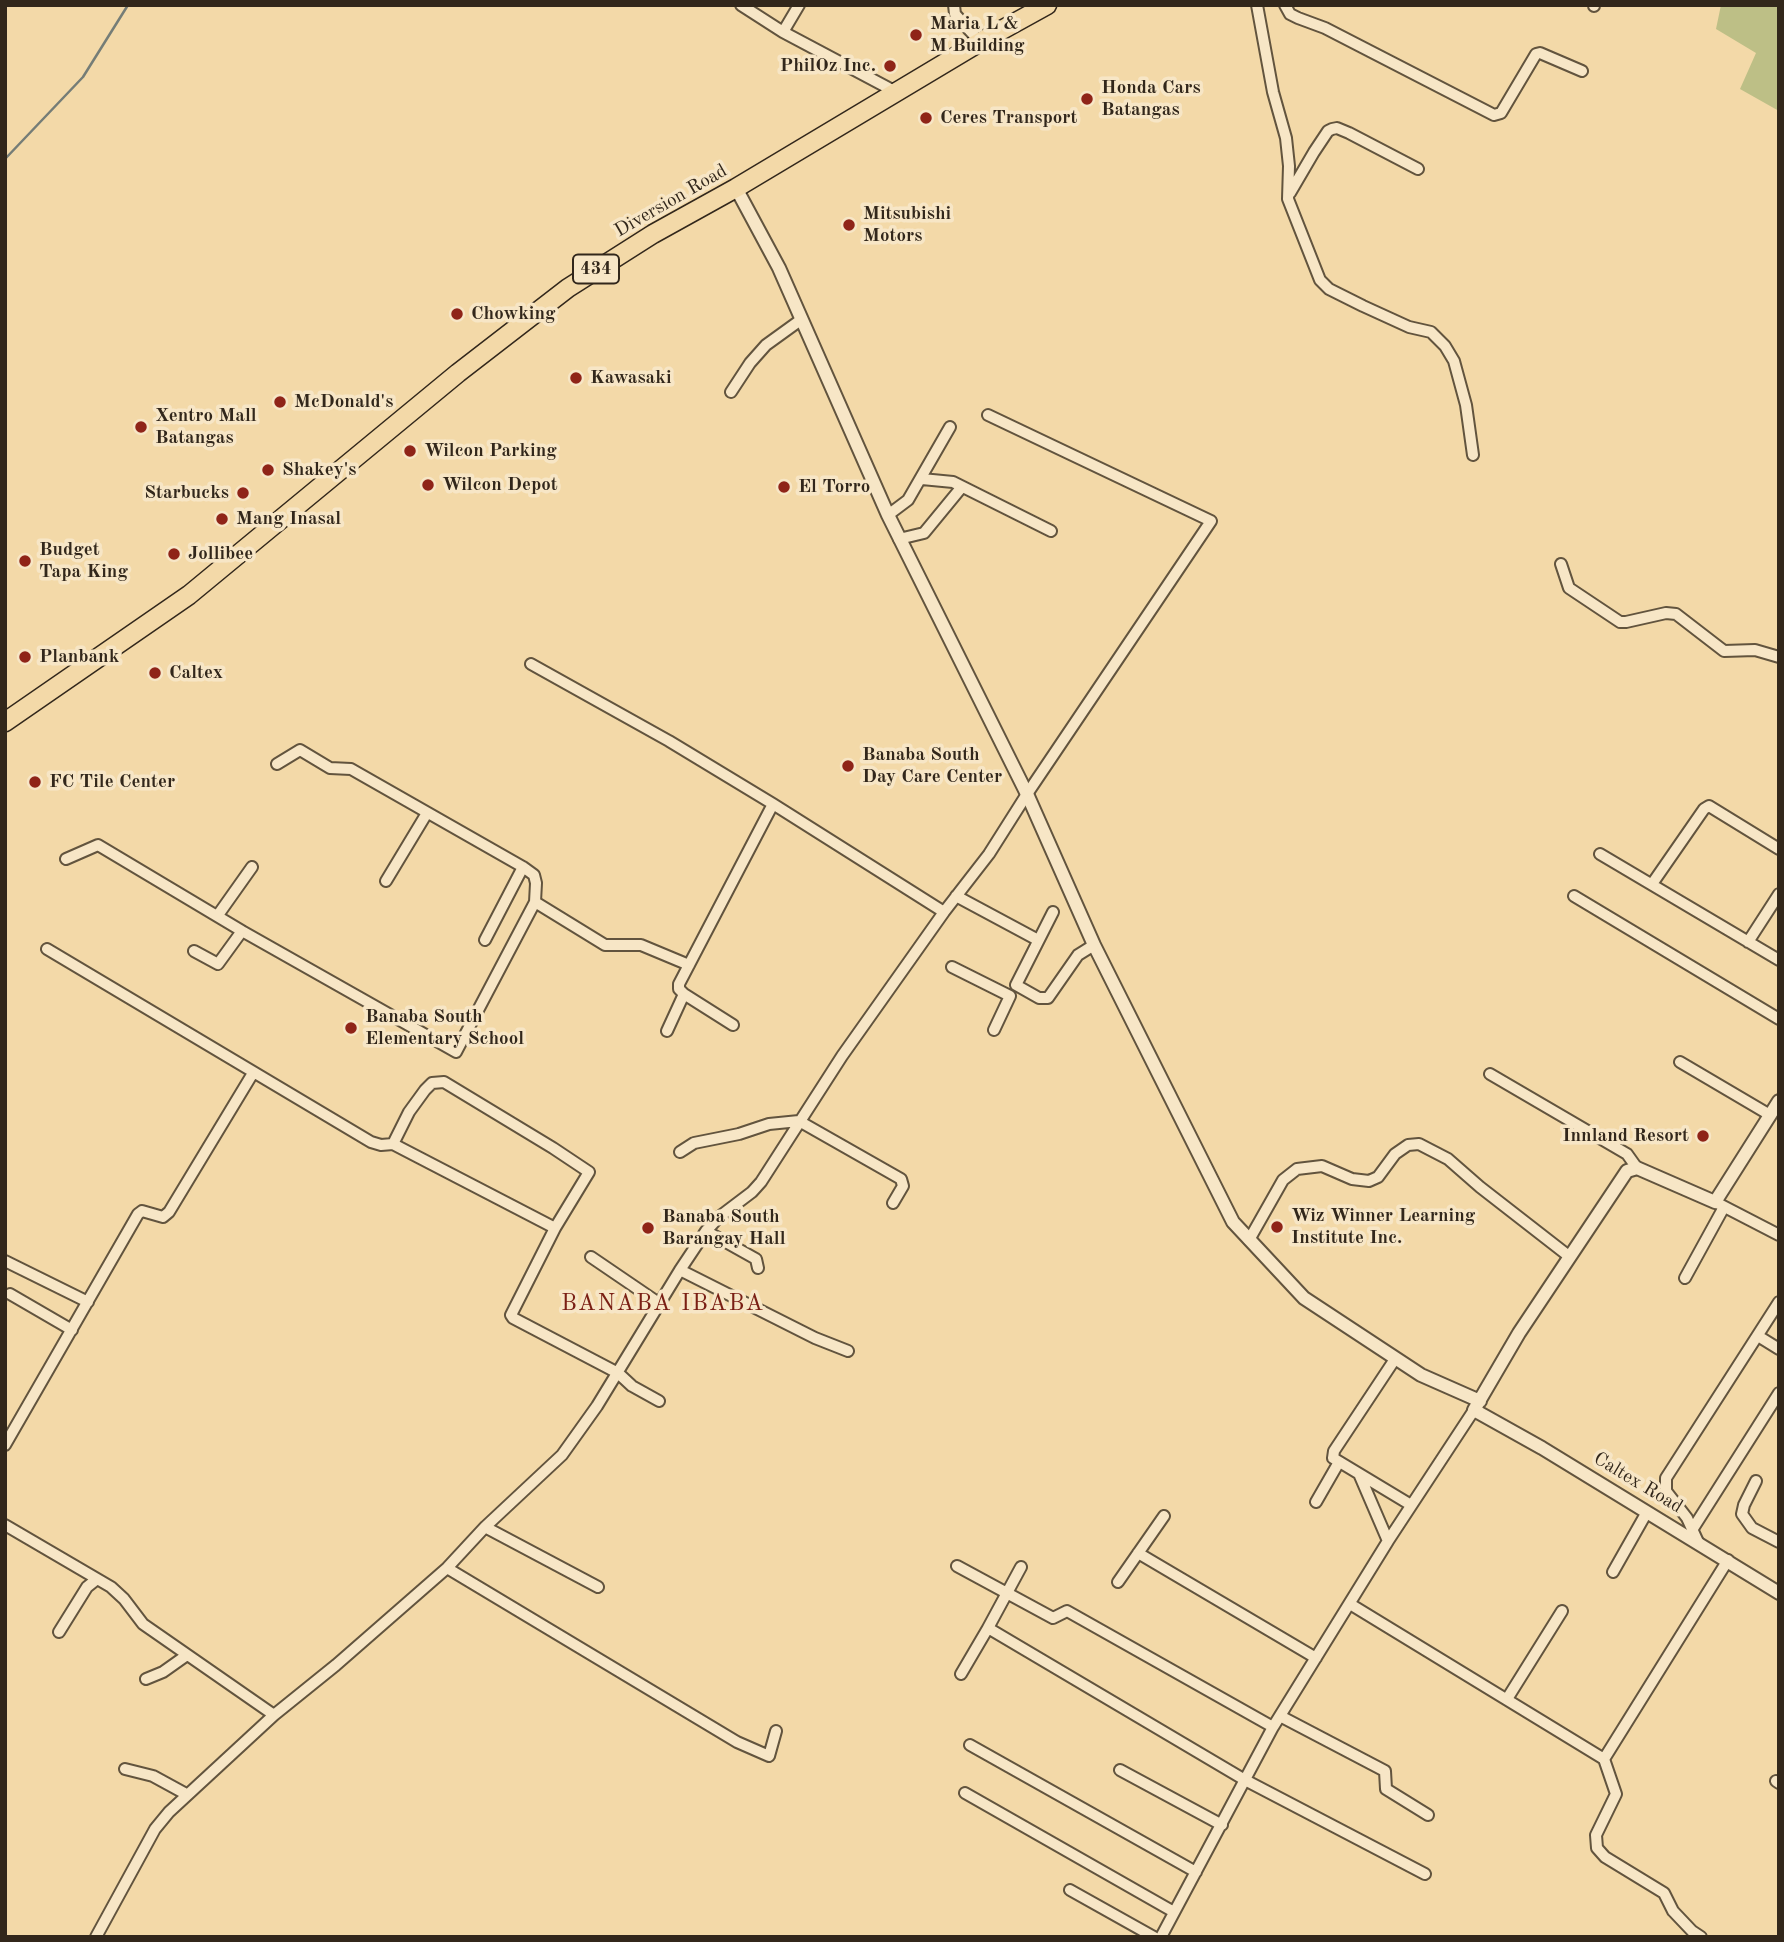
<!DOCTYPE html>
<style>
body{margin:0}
#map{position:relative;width:1784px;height:1942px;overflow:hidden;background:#f3d9a8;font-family:"Old Standard TT",serif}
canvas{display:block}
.frame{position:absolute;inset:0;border:7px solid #32271b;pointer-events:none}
</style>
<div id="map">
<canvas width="1784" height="1942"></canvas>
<div class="frame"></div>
</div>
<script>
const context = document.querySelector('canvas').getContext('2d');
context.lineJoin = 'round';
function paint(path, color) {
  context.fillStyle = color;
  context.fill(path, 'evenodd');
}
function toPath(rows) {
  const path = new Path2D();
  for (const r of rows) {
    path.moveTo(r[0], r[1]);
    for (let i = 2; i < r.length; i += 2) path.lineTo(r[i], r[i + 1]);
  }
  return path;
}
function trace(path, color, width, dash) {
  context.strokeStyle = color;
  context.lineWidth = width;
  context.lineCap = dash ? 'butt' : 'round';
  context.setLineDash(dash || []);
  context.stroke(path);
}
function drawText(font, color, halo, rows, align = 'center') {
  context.font = font + ' "Old Standard TT",serif';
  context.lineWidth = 7;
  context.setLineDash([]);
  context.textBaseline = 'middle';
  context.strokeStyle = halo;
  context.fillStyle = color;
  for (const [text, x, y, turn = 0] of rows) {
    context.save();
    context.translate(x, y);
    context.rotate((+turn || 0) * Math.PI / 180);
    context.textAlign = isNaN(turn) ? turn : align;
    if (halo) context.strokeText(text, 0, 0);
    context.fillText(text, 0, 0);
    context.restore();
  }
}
paint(toPath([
 [1721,5,1779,5,1779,111,1740,89,1756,53,1716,29]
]), '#bdbf86');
trace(toPath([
 [5,159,83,77,128,5]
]), '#757d77', 2.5);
const minor = toPath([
 [741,5,783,32,896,92],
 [954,5,955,14,980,42],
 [1257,5,1273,92,1286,138,1289,166,1288,199,1320,280,1329,289,1363,306,1409,327,1431,332,1445,346,1454,361,1466,405,1473,455],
 [1285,5,1290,14,1298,18,1325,28,1494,115,1501,113,1536,54,1540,53,1582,71],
 [1594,6,1594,5],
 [783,32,799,5],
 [1290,193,1314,152,1328,131,1332,129,1337,128,1349,133,1418,169],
 [731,392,750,363,766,345,802,319],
 [922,479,953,482,1051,531],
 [888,515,908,500,950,427],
 [899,539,924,533,961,488],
 [1561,564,1569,588,1620,622,1626,622,1666,613,1676,614,1724,651,1755,650,1779,657],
 [531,664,669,741,773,804,944,912],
 [1600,854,1779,960],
 [66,859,98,845,242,931,456,1052,535,902,536,883,534,875,523,867,351,769,330,768,300,750,277,764],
 [386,881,427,813],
 [1652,884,1704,809,1709,806,1779,849],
 [956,896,1038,940],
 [1574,896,1779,1019],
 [535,902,605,945,641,945,689,965],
 [1053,912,1016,985,1039,998,1048,998,1078,955,1094,945],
 [218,915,252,867],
 [485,940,523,867],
 [1748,942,1779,894],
 [47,949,371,1142,381,1145,393,1144,555,1228],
 [194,951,218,964,242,931],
 [952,967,1010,996,994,1030],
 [733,1025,684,994,679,989,679,984,773,804],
 [667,1031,684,994],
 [1680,1062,1770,1115],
 [1490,1074,1627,1154,1637,1168],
 [393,1144,409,1112,425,1090,432,1083,444,1082,553,1148,589,1172,555,1228,511,1315,513,1318,618,1373,632,1386,659,1401],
 [680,1152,694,1143,739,1134,769,1124,799,1121,901,1179,903,1186,893,1203],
 [1719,1204,1779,1235],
 [706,1231,756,1259,758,1268],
 [1249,1240,1283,1180,1297,1169,1322,1166,1352,1179,1369,1181,1378,1177,1395,1154,1408,1145,1419,1144,1448,1159,1480,1187,1570,1257],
 [591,1257,660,1304],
 [5,1261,88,1302],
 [680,1270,815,1338,848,1351],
 [1685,1278,1724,1207],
 [10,1294,72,1330],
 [1758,1336,1779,1349],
 [1395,1359,1334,1451,1333,1458,1411,1505],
 [5,1445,138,1214,142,1211,163,1217,169,1212,253,1073],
 [1360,1476,1388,1541],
 [1756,1481,1744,1505,1742,1514,1752,1528,1779,1542],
 [1316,1502,1339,1462],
 [5,1525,111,1587,124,1599,143,1624,274,1715,336,1665,447,1568,485,1527,562,1455,597,1406,680,1270,706,1231,719,1217,752,1192,761,1182,842,1056,944,912,989,854,1027,794,1211,521,988,415],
 [485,1527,598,1587],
 [1692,1530,1779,1393],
 [1698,1542,1687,1518,1666,1491,1666,1478,1779,1302],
 [1138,1553,1316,1658],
 [957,1566,1053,1618,1067,1611,1273,1727],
 [447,1568,737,1742,769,1756,776,1731],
 [1613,1572,1647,1512],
 [1118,1582,1164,1516],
 [1350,1604,1604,1759,1616,1794,1596,1835,1597,1848,1605,1857,1664,1893,1673,1911,1692,1931,1701,1937],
 [988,1628,1021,1567],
 [59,1632,87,1587,97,1579],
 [961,1674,988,1628,1245,1780,1425,1874],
 [146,1679,163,1672,187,1655],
 [1507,1699,1562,1611],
 [1280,1716,1385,1771,1386,1789,1428,1815],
 [970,1745,1196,1872],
 [1604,1759,1728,1560],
 [125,1769,153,1776,186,1794],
 [1120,1770,1222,1825],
 [1776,1781,1779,1783],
 [965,1793,1174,1912],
 [1070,1890,1154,1937],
 [96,1937,155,1829,169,1812,274,1715],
 [1161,1937,1273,1727,1388,1541,1474,1410]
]);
const tertiary = toPath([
 [736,188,779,268,888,515,1027,794,1094,945,1233,1222,1304,1298,1421,1375,1480,1401],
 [1779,1101,1715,1202,1637,1168,1627,1171,1519,1333,1474,1410,1542,1448,1779,1593]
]);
const trunk = toPath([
 [5,722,189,595,458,373,568,288,653,234,736,188,980,42,1047,5]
]);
trace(minor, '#62543e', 14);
trace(tertiary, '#62543e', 16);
trace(trunk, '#32271b', 21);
trace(minor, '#f7e6c6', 10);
trace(tertiary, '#f7e6c6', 12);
trace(trunk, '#f3d9a8', 18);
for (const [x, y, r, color] of [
 [916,35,7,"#8f2418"],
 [890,66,7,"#8f2418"],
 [1087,99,7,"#8f2418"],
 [926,118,7,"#8f2418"],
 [849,225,7,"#8f2418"],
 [457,314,7,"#8f2418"],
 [576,378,7,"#8f2418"],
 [280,402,7,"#8f2418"],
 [141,427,7,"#8f2418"],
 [410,451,7,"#8f2418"],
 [268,470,7,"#8f2418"],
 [428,485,7,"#8f2418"],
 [784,487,7,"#8f2418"],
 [243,493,7,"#8f2418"],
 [222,519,7,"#8f2418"],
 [174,554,7,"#8f2418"],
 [25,561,7,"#8f2418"],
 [25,657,7,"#8f2418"],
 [155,673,7,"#8f2418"],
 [848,766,7,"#8f2418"],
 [35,782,7,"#8f2418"],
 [351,1028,7,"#8f2418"],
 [1703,1136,7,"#8f2418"],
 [1277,1227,7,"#8f2418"],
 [648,1228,7,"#8f2418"]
]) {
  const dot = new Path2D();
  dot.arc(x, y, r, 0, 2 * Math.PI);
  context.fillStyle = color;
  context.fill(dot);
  trace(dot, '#f7e6c6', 2.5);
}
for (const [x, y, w] of [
 [596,269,46]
]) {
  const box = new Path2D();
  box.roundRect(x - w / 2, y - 14.5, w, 29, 5);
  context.fillStyle = '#f7e6c6';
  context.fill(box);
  trace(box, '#32271b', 2);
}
drawText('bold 18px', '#32271b', null, [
 ["434",596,269]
]);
drawText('bold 19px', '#32271b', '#f7e6c6', [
 ["Maria L &",930,24],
 ["M Building",930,46],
 ["PhilOz Inc.",876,66,"right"],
 ["Honda Cars",1101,88],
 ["Batangas",1101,110],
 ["Ceres Transport",940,118],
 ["Mitsubishi",863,214],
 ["Motors",863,236],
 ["Chowking",471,314],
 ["Kawasaki",590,378],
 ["McDonald's",294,402],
 ["Xentro Mall",155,416],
 ["Batangas",155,438],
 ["Wilcon Parking",424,451],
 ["Shakey's",282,470],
 ["Wilcon Depot",442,485],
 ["El Torro",798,487],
 ["Starbucks",229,493,"right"],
 ["Mang Inasal",236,519],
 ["Budget",39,550],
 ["Tapa King",39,572],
 ["Jollibee",188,554],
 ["Planbank",39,657],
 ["Caltex",169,673],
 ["Banaba South",862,755],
 ["Day Care Center",862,777],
 ["FC Tile Center",49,782],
 ["Banaba South",365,1017],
 ["Elementary School",365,1039],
 ["Innland Resort",1689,1136,"right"],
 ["Wiz Winner Learning",1291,1216],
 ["Institute Inc.",1291,1238],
 ["Banaba South",662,1217],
 ["Barangay Hall",662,1239]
], 'left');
drawText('19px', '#32271b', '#f7e6c6', [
 ["Diversion Road",671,201,-30],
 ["Caltex Road",1638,1483,31]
]);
context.letterSpacing = '2px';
drawText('23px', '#7a1f14', '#f7e6c6', [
 ["BANABA IBABA",663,1304]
]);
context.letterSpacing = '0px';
</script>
